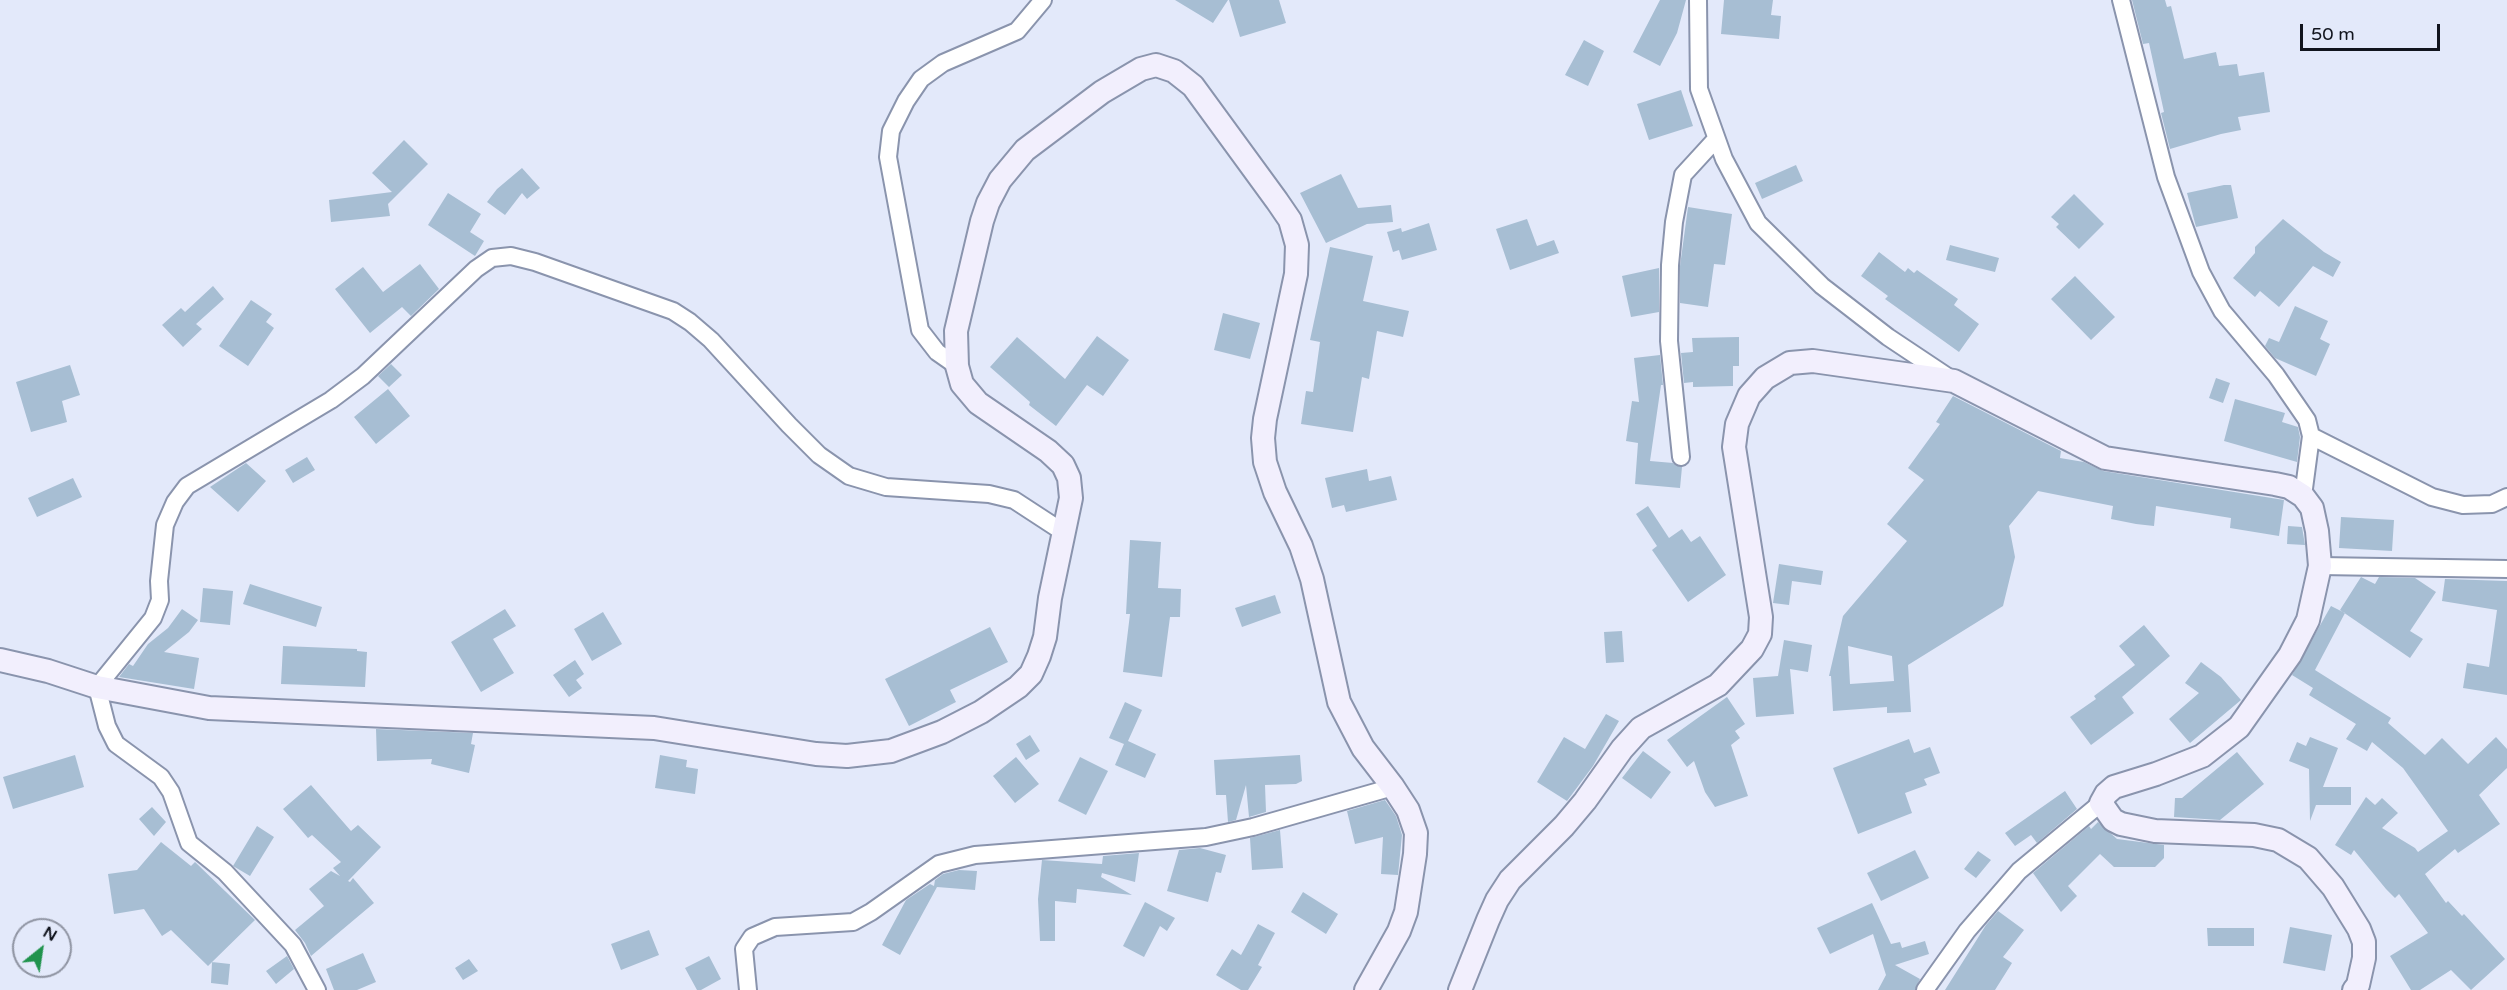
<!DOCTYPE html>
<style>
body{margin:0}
#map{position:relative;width:2507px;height:990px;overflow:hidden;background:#e3e9fa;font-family:"Varela Round",sans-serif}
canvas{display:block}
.north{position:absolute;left:12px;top:918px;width:60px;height:60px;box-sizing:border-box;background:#e3e9fa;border:2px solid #8f94a2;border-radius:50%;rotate:30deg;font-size:16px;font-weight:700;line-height:24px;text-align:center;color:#11141d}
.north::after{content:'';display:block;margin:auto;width:21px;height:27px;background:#20934d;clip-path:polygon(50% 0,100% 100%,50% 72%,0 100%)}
.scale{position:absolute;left:2300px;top:24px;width:140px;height:27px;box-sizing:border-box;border:3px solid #11141d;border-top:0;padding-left:8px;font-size:18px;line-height:21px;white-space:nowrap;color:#11141d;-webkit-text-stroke:4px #e3e9fa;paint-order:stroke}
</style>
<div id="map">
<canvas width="2507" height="990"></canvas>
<div class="north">N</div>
<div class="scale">50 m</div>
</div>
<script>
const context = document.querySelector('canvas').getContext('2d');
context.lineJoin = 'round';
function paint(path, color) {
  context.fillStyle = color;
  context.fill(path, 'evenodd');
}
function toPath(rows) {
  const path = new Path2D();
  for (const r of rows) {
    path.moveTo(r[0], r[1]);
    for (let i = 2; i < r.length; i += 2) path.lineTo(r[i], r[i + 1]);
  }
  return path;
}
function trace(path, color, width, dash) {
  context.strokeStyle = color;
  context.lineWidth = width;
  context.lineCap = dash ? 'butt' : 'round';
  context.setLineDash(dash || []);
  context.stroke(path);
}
paint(toPath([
 [1175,0,1228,0,1213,23],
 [1229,0,1279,0,1286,23,1240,37],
 [1660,0,1686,0,1677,33,1660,66,1633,52],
 [1724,0,1773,0,1771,15,1781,16,1779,39,1721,34],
 [2132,0,2165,0,2167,7,2171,6,2184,59,2216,52,2219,66,2237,64,2239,76,2264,72,2270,112,2238,117,2241,130,2221,134,2170,149,2161,113,2164,112,2149,43,2143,44],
 [1584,40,1604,51,1588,86,1565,75],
 [1681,90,1693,126,1649,140,1637,104],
 [404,140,428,164,388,204,390,216,331,222,329,200,392,192,372,173],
 [1796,165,1803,181,1762,199,1755,183],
 [522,168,540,188,527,199,522,193,505,215,487,202,497,189],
 [1341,174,1358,208,1391,205,1393,222,1367,224,1326,243,1300,193],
 [2224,185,2231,185,2238,218,2196,227,2187,193],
 [448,193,481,214,470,232,484,241,475,256,428,225],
 [2074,194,2104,224,2079,249,2056,227,2059,224,2051,217],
 [1688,207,1732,214,1725,265,1714,264,1708,307,1680,303,1680,266],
 [1527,219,1537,246,1554,240,1559,253,1510,270,1496,229],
 [2283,219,2324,252,2341,262,2333,277,2313,266,2279,307,2260,291,2255,297,2233,278,2255,253,2255,247],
 [1429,223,1437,250,1402,260,1399,250,1393,252,1387,232,1401,228,1402,232],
 [1950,245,1999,258,1995,272,1946,260],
 [1330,247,1373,256,1363,301,1409,311,1403,337,1377,331,1369,379,1362,377,1353,432,1301,424,1306,391,1313,392,1320,342,1310,340],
 [1879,252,1905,272,1908,268,1914,273,1917,270,1958,299,1954,305,1979,324,1959,352,1885,299,1888,296,1861,276],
 [420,264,439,289,411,316,402,307,370,333,335,289,363,267,383,292],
 [1659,268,1659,312,1631,317,1622,276],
 [2075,276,2115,317,2091,340,2051,299],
 [213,286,224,299,196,324,202,329,183,347,162,325,181,308,185,312],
 [251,300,272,314,266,322,274,328,248,366,219,346],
 [2295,306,2328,321,2320,339,2330,344,2316,376,2275,358,2265,346,2269,338,2279,342],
 [1223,313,1260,323,1250,359,1214,350],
 [1097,336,1129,360,1103,396,1087,385,1056,426,1029,405,1030,402,990,367,1017,337,1065,379],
 [1739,337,1739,366,1733,366,1733,386,1693,387,1693,382,1684,383,1681,353,1693,352,1692,338],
 [1660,355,1663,385,1661,385,1650,461,1673,463,1682,467,1680,488,1635,484,1638,443,1626,441,1632,401,1639,402,1634,358],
 [391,364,402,375,389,387,378,376],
 [70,365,80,395,62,401,67,422,31,432,16,382],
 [2216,378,2230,383,2223,403,2209,398],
 [388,389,410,416,376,444,354,417],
 [1953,396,2061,451,2060,458,2084,462,2103,471,2284,500,2279,536,2230,528,2231,518,2156,506,2154,526,2136,524,2111,519,2113,506,2038,491,2009,526,2015,557,2003,606,1908,665,1911,712,1887,713,1887,707,1833,711,1831,676,1829,676,1843,616,1907,541,1887,524,1924,480,1908,468,1940,424,1936,422],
 [1848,646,1892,656,1894,681,1850,684],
 [2235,399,2285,413,2282,422,2298,427,2300,437,2297,462,2224,441],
 [307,457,315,470,293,483,285,470],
 [246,463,266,481,238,512,210,487],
 [1367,469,1369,481,1391,476,1397,500,1346,512,1344,505,1332,508,1325,478],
 [73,478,82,497,37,517,28,498],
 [1648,506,1669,538,1682,529,1691,542,1700,536,1726,575,1688,602,1652,550,1657,546,1636,514],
 [2341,517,2394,520,2392,551,2339,548],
 [2288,526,2302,527,2305,545,2287,544],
 [1130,540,1161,542,1158,588,1181,589,1180,617,1170,617,1162,677,1123,672,1130,614,1126,614],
 [1779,564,1823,571,1821,585,1792,581,1789,605,1773,603],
 [2361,577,2375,584,2379,577,2415,578,2436,592,2410,631,2423,639,2410,658,2340,610],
 [2445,579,2507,581,2507,695,2463,688,2467,663,2489,667,2497,610,2442,601],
 [250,584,322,607,316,627,243,604],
 [203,588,233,591,230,625,200,622],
 [1275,595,1281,613,1242,627,1235,608],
 [2331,606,2345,613,2315,670,2391,718,2388,723,2425,755,2442,738,2468,764,2496,737,2507,749,2507,768,2479,795,2500,824,2458,853,2455,849,2425,874,2446,903,2448,901,2462,916,2464,914,2505,959,2471,990,2451,970,2420,990,2411,990,2390,956,2428,933,2399,894,2395,898,2386,889,2354,850,2351,855,2335,845,2366,797,2375,805,2382,798,2398,813,2382,828,2415,848,2418,852,2448,831,2403,768,2372,742,2367,751,2346,739,2356,724,2309,695,2313,688,2292,675],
 [182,609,198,620,189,632,164,652,199,658,194,689,119,677,129,664,133,666,148,644,168,628],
 [505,609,516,626,493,639,514,673,481,692,451,642],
 [603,612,622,644,592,661,574,629],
 [2144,625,2170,656,2122,697,2134,713,2091,745,2070,717,2096,699,2094,696,2135,665,2119,646],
 [990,627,1008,662,950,690,956,702,909,726,885,679],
 [1622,631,1624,662,1606,663,1604,632],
 [1784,640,1812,645,1808,672,1790,669,1794,714,1756,717,1753,678,1778,676],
 [283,646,357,649,357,651,367,652,365,687,281,684],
 [575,660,584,674,576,680,582,688,569,697,553,675],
 [2201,662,2221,677,2241,700,2190,743,2169,719,2199,693,2185,683],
 [1727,697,1745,724,1735,731,1740,738,1731,745,1748,796,1715,807,1705,792,1694,761,1687,767,1667,740],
 [1125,702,1142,710,1128,741,1156,754,1145,778,1115,765,1124,744,1109,738],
 [1606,714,1619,721,1593,766,1567,801,1537,782,1564,737,1585,749],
 [376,729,473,733,471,744,475,745,469,773,431,764,432,759,377,761],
 [1030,735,1040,751,1026,760,1016,744],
 [2310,737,2338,748,2323,787,2351,787,2351,805,2316,805,2310,821,2309,769,2289,761,2297,742,2306,746],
 [1909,739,1914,753,1930,747,1940,773,1924,779,1927,785,1905,793,1912,813,1858,834,1833,768],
 [1643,751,1671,772,1651,799,1622,778],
 [2237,752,2264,784,2220,820,2174,817,2175,798,2182,798],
 [75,755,84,787,13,809,3,777],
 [660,755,687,760,686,767,698,769,695,794,655,788],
 [1300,755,1302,781,1296,784,1265,785,1266,812,1249,817,1246,785,1236,820,1228,822,1226,795,1216,795,1214,760],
 [1016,757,1039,784,1015,803,993,776],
 [1080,757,1108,771,1086,815,1058,801],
 [311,785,351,831,358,825,381,847,348,881,350,882,353,878,374,903,311,956,305,943,295,930,324,906,309,889,331,871,340,876,333,868,341,862,312,835,308,838,283,809],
 [2065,791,2077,809,2037,843,2031,835,2015,846,2005,833],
 [1385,800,1396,816,1402,835,1398,875,1381,874,1383,837,1355,844,1347,811],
 [152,807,166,822,154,836,139,819],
 [2098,822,2117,839,2164,845,2164,858,2155,867,2114,867,2100,854,2068,886,2077,896,2061,912,2033,873,2089,826,2091,829],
 [257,826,274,837,250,876,233,866],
 [1280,830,1283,868,1252,870,1250,838],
 [161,842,191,866,195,862,255,920,208,966,171,930,162,936,144,909,114,914,108,874,137,870],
 [1200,848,1226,855,1221,873,1216,872,1208,902,1167,891,1179,850],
 [1915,850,1929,878,1881,901,1867,873],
 [1978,851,1991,860,1976,878,1964,869],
 [1139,853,1135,882,1102,873,1101,877,1132,895,1077,889,1076,903,1055,901,1055,941,1040,941,1038,899,1042,860,1102,864,1103,856],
 [959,870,977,871,975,890,937,887,900,955,882,945,906,900,930,884,934,886,935,880,943,874],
 [1303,892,1338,914,1326,934,1291,912],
 [1145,902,1175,918,1167,931,1160,926,1144,957,1123,946],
 [1872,903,1891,944,1900,942,1902,948,1925,941,1929,954,1895,965,1920,979,1915,990,1878,990,1886,975,1873,934,1830,954,1817,928],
 [1998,911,2024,930,2003,957,2012,963,1995,990,1945,990,1986,925],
 [1258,924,1275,933,1258,965,1262,967,1248,990,1241,990,1216,975,1232,949,1241,955],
 [2290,927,2332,935,2325,971,2283,963],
 [2207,928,2254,928,2254,946,2208,946],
 [649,930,659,955,621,970,611,944],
 [363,953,376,982,357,990,334,990,326,969],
 [287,956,294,969,276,984,266,971],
 [709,956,721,979,701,990,697,990,685,968],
 [469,959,478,971,463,980,455,968],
 [212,962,230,964,228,985,211,983]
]), '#a7bed3');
const minor = toPath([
 [1698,0,1699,89,1724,159,1758,223,1822,286,1888,337,1951,379],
 [2121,0,2166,177,2201,272,2222,311,2276,375,2307,420,2311,436,2303,496],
 [957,366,937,352,920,330,888,157,891,131,906,101,921,79,943,63,1017,31,1043,0],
 [2311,436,2432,497,2463,505,2492,504,2507,497],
 [1681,457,1669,341,1670,265,1674,222,1683,175,1716,139],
 [2320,566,2507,569],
 [317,990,293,945,225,872,189,843,171,792,161,777,116,744,107,726,97,687,153,618,160,600,159,581,165,525,175,502,187,486,331,400,363,376,476,269,492,258,511,256,535,262,673,311,690,322,711,340,789,425,819,455,849,476,886,487,989,494,1014,500,1063,532],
 [748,990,744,949,752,937,775,927,853,922,871,912,939,864,975,855,1206,837,1253,827,1393,787],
 [1925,990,1967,931,2019,871,2101,803]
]);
const secondary = toPath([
 [0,660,48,671,97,687,209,708,654,728,816,754,847,756,891,751,942,732,981,712,1018,687,1031,674,1039,656,1045,637,1050,598,1071,498,1069,478,1063,465,1048,451,978,403,962,384,957,366,956,331,982,221,988,203,1000,180,1025,150,1102,92,1141,69,1156,65,1174,71,1193,86,1277,201,1290,220,1297,245,1296,274,1265,419,1263,438,1265,462,1275,492,1301,546,1312,579,1339,702,1363,748,1393,787,1408,810,1416,833,1415,854,1406,912,1399,931,1366,990],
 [1460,990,1488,920,1497,900,1510,880,1564,826,1585,801,1622,749,1641,728,1718,685,1752,649,1760,634,1761,617,1734,447,1737,424,1749,396,1765,378,1790,363,1813,361,1954,381,2105,458,2275,484,2289,487,2303,496,2312,508,2317,531,2320,566,2308,620,2290,655,2239,727,2202,756,2156,774,2114,787,2106,794,2101,803,2113,820,2121,824,2155,831,2254,835,2278,840,2308,858,2333,887,2359,929,2364,942,2364,958,2358,985,2354,990]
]);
trace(minor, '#8a94ad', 20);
trace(secondary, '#8a94ad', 26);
trace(minor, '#fff', 16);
trace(secondary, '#f2effd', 22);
</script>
